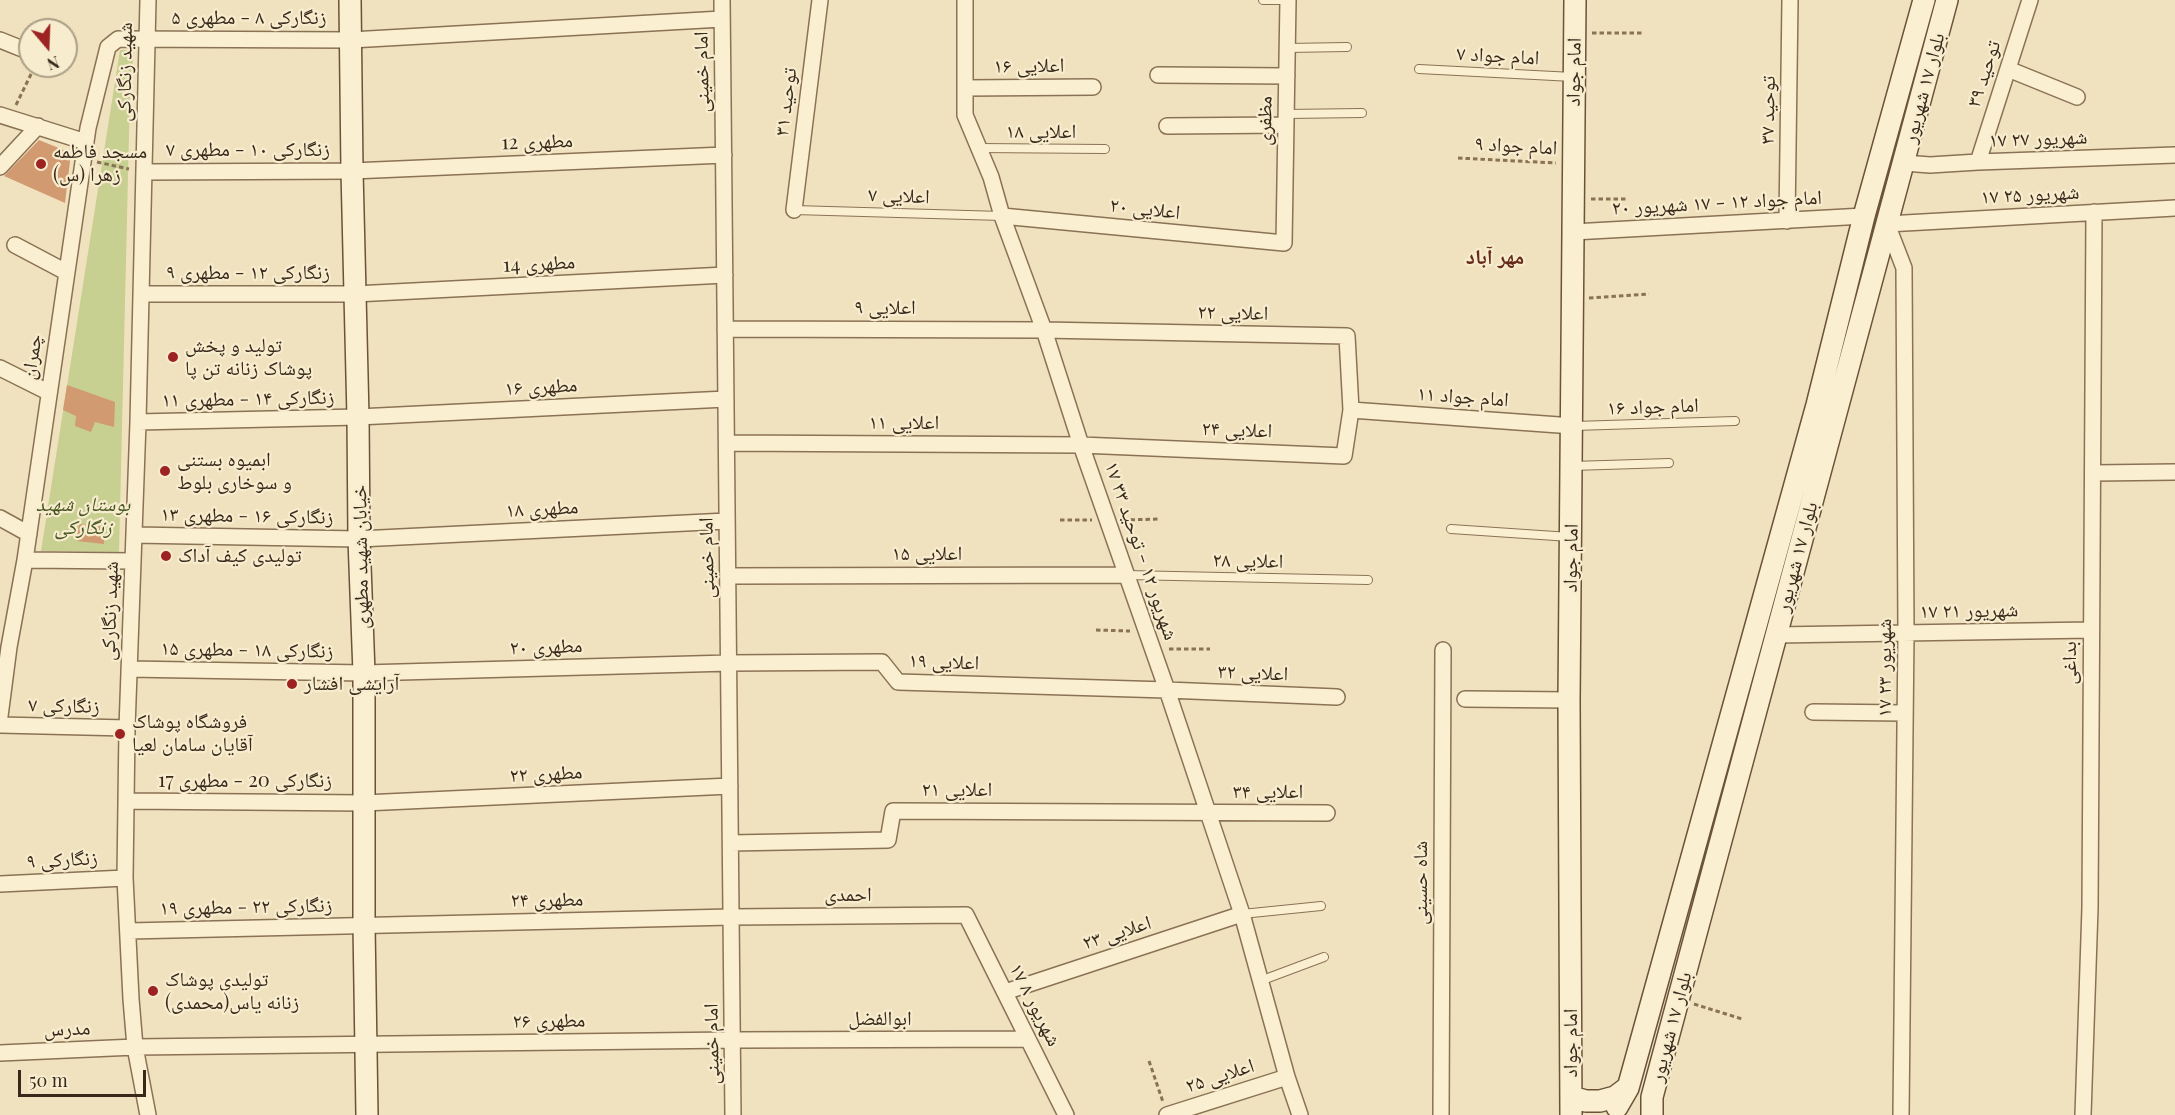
<!DOCTYPE html>
<meta charset="utf-8">
<style>
body{margin:0}
#map{position:relative;width:2175px;height:1115px;overflow:hidden;background:#f0e2be;font-family:"Playfair Display",serif}
canvas{display:block}
.north{position:absolute;left:18px;top:18px;width:60px;height:60px;box-sizing:border-box;background:#f7ecce;border:2px solid #ab9e86;border-radius:50%;rotate:161deg;font-size:16px;font-weight:700;line-height:24px;text-align:center;color:#38291b}
.north::after{content:'';display:block;margin:auto;width:21px;height:27px;background:#9c2322;clip-path:polygon(50% 0,100% 100%,50% 72%,0 100%)}
.scale{position:absolute;left:18px;top:1070px;width:128px;height:27px;box-sizing:border-box;border:3px solid #38291b;border-top:0;padding-left:8px;font-size:18px;line-height:21px;white-space:nowrap;color:#38291b;-webkit-text-stroke:4px #f7ecce;paint-order:stroke}
</style>
<div id="map">
<canvas width="2175" height="1115"></canvas>
<div class="north">N</div>
<div class="scale">50 m</div>
</div>
<script>
const context = document.querySelector('canvas').getContext('2d');
context.lineJoin = 'round';
function paint(path, color) {
  context.fillStyle = color;
  context.fill(path, 'evenodd');
}
function toPath(rows) {
  const path = new Path2D();
  for (const r of rows) {
    path.moveTo(r[0], r[1]);
    for (let i = 2; i < r.length; i += 2) path.lineTo(r[i], r[i + 1]);
  }
  return path;
}
function trace(path, color, width, dash) {
  context.strokeStyle = color;
  context.lineWidth = width;
  context.lineCap = dash ? 'butt' : 'round';
  context.setLineDash(dash || []);
  context.stroke(path);
}
function drawText(font, color, halo, rows, align = 'center') {
  context.font = font + ' "Playfair Display","Noto Naskh Arabic",serif';
  context.lineWidth = 4.5;
  context.setLineDash([]);
  context.textBaseline = 'middle';
  context.strokeStyle = halo;
  context.fillStyle = color;
  for (const [text, x, y, turn = 0] of rows) {
    context.save();
    context.translate(x, y);
    context.rotate((+turn || 0) * Math.PI / 180);
    context.textAlign = isNaN(turn) ? turn : align;
    if (halo) context.strokeText(text, 0, 0);
    context.fillText(text, 0, 0);
    context.restore();
  }
}
paint(toPath([
 [120,50,134,50,130,93,119,552,41,551]
]), '#c7cf91');
paint(toPath([
 [39,140,71,153,65,203,4,176],
 [67,385,115,402,114,427,95,422,91,432,75,426,76,416,63,410],
 [79,524,105,527,104,544,77,541]
]), '#d19a71');
const lane = toPath([
 [1263,0,1288,0],
 [1287,48,1347,47],
 [1419,69,1573,77],
 [1286,114,1362,113],
 [978,148,1105,149],
 [794,210,1002,216],
 [1574,426,1735,421],
 [1572,466,1669,463],
 [1451,529,1570,537],
 [1126,575,1368,580],
 [1242,914,1321,906],
 [1260,981,1324,957]
]);
const street = toPath([
 [722,0,733,1115],
 [965,0,965,115,991,177,1002,216,1044,330,1081,445,1167,690,1242,914,1287,1077,1300,1115],
 [0,40,30,52],
 [2008,69,2077,97],
 [1158,75,1287,76],
 [965,88,1093,87],
 [0,115,86,142],
 [1167,126,1286,125],
 [1978,162,2030,0],
 [1904,163,1930,165,1978,162,2175,155],
 [0,167,38,126],
 [145,172,352,171,724,155],
 [794,210,820,0],
 [1002,216,1284,243,1288,0],
 [1787,221,1790,0],
 [1573,232,1864,216],
 [15,245,66,272],
 [141,294,355,294,725,275],
 [725,329,1044,330,1347,336,1351,410,1344,456,1081,445,727,443],
 [0,368,48,392],
 [1351,410,1573,426],
 [138,422,358,417,726,399],
 [2094,473,2175,472],
 [0,518,29,534],
 [134,535,359,539,727,521],
 [25,560,133,561],
 [728,576,1126,575],
 [1776,635,2091,630],
 [129,669,364,673,729,663,882,662,898,682,1167,690,1337,697],
 [1465,699,1569,700],
 [1813,712,1905,713],
 [0,716,9,647,25,560,88,128,108,47,118,39,351,40,722,19],
 [0,725,127,728],
 [127,801,364,803,730,786],
 [731,843,888,840,893,811,1327,813],
 [0,884,125,878],
 [129,931,731,917,966,915,1066,1115],
 [1005,992,1242,914],
 [0,1053,135,1047,733,1040,1028,1039],
 [148,1115,135,1047,131,999,125,878,127,728,138,422,148,0],
 [1167,1115,1287,1077],
 [1441,1115,1443,650],
 [1901,1115,1906,633,1904,268,1887,224,2175,208],
 [2083,1115,2090,908,2094,212]
]);
const secondary = toPath([
 [350,0,352,171,358,417,359,539,364,673,364,925,367,1115],
 [1571,1097,1586,1101,1600,1101,1615,1097,1627,1088],
 [1617,1107,1628,1088,1817,405,1864,216,1924,0],
 [1571,1115,1569,700,1575,0],
 [1652,1115,1652,1097,1947,0]
]);
trace(lane, '#8a7255', 10);
trace(street, '#8a7255', 18);
trace(secondary, '#6b5339', 24);
trace(toPath([
 [1592,33,1644,33],
 [16,105,34,68],
 [1458,158,1556,163],
 [97,162,129,169],
 [1591,199,1626,199],
 [1589,298,1649,294],
 [1060,520,1092,520],
 [1123,520,1160,519],
 [1096,630,1130,631],
 [1169,649,1210,649],
 [1694,1004,1742,1019],
 [1149,1061,1163,1102]
]), '#8a7255', 3, [4.5, 3]);
trace(lane, '#fbefd1', 8);
trace(street, '#fbefd1', 15);
trace(secondary, '#fbefd1', 21);
for (const [x, y, r, color] of [
 [41,164,6,"#9c2322"],
 [173,357,6,"#9c2322"],
 [165,471,6,"#9c2322"],
 [166,556,6,"#9c2322"],
 [292,684,6,"#9c2322"],
 [120,734,6,"#9c2322"],
 [153,991,6,"#9c2322"]
]) {
  const dot = new Path2D();
  dot.arc(x, y, r, 0, 2 * Math.PI);
  context.fillStyle = color;
  context.fill(dot);
  trace(dot, '#f7ecce', 2);
}
drawText('20px', '#38291b', '#f7ecce', [
 ["زنگارکی ۸ - مطهری ۵",249,18],
 ["امام جواد ۷",1498,56,3],
 ["اعلایی ۱۶",1029,66,-1],
 ["شهید زنگارکی",125,72,-89],
 ["امام خمینی",702,72,-91],
 ["امام جواد",1574,72,-89],
 ["توحید ۳۹",1984,74,-72],
 ["بلوار ۱۷ شهریور",1924,88,-75],
 ["توحید ۳۱",786,102,-83],
 ["توحید ۳۷",1768,110,-89],
 ["مظفری",1265,121,-89],
 ["اعلایی ۱۸",1041,132],
 ["۱۷ شهریور ۲۷",2038,139,-2],
 ["مطهری 12",537,142,-2],
 ["امام جواد ۹",1516,146,3],
 ["زنگارکی ۱۰ - مطهری ۷",248,150],
 ["۱۷ شهریور ۲۵",2030,195,-3],
 ["اعلایی ۷",899,196,2],
 ["امام جواد ۱۲ - ۱۷ شهریور ۲۰",1717,203,-3],
 ["اعلایی ۲۰",1145,209,6],
 ["مطهری 14",539,264,-3],
 ["زنگارکی ۱۲ - مطهری ۹",248,273],
 ["اعلایی ۹",885,308],
 ["اعلایی ۲۲",1233,313,1],
 ["چمران",32,357,-81],
 ["مطهری ۱۶",541,387,-3],
 ["امام جواد ۱۱",1463,397,4],
 ["زنگارکی ۱۴ - مطهری ۱۱",248,399,-1],
 ["امام جواد ۱۶",1653,407,-2],
 ["اعلایی ۱۱",904,423],
 ["اعلایی ۲۴",1237,430,2],
 ["مطهری ۱۸",542,509,-3],
 ["زنگارکی ۱۶ - مطهری ۱۳",247,516,1],
 ["۱۷ شهریور ۱۲ - توحید ۳۳",1141,551,71],
 ["اعلایی ۱۵",927,554],
 ["خیابان شهید مطهری",361,557,-91],
 ["بلوار ۱۷ شهریور",1797,557,-75],
 ["امام خمینی",707,558,-91],
 ["امام جواد",1571,558,-89],
 ["اعلایی ۲۸",1248,561,1],
 ["شهید زنگارکی",110,611,-88],
 ["۱۷ شهریور ۲۱",1969,611,-1],
 ["مطهری ۲۰",546,647,-2],
 ["زنگارکی ۱۸ - مطهری ۱۵",247,650,1],
 ["اعلایی ۱۹",944,662,2],
 ["بداغی",2070,663,-90],
 ["۱۷ شهریور ۲۳",1885,668,-90],
 ["اعلایی ۳۲",1253,673,2],
 ["زنگارکی ۷",64,706,1],
 ["مطهری ۲۲",546,774,-3],
 ["زنگارکی 20 - مطهری 17",245,781],
 ["اعلایی ۲۱",957,790],
 ["اعلایی ۳۴",1268,792],
 ["زنگارکی ۹",62,860,-3],
 ["شاه حسینی",1421,883,-90],
 ["احمدی",848,895],
 ["مطهری ۲۴",547,900,-1],
 ["زنگارکی ۲۲ - مطهری ۱۹",246,907,-1],
 ["اعلایی ۲۳",1117,933,-18],
 ["۱۷ شهریور ۸",1035,1005,63],
 ["ابوالفضل",880,1019],
 ["مطهری ۲۶",549,1021,-1],
 ["بلوار ۱۷ شهریور",1671,1027,-75],
 ["مدرس",67,1029,-2],
 ["امام جواد",1571,1043,-90],
 ["امام خمینی",712,1044,-91],
 ["اعلایی ۲۵",1220,1076,-18]
]);
drawText('20px', '#38291b', '#f7ecce', [
 ["مسجد فاطمه",53,152],
 ["زهرا (س)",53,175],
 ["تولید و پخش",185,346],
 ["پوشاک زنانه تن پا",185,369],
 ["ابمیوه بستنی",177,460],
 ["و ‌سوخاری بلوط",177,483],
 ["تولیدی کیف آداک",178,556],
 ["آرایشی افشار",304,684],
 ["فروشگاه پوشاک",132,722],
 ["آقایان سامان لعیا",132,745],
 ["تولیدی پوشاک",165,980],
 ["زنانه یاس(محمدی)",165,1003]
], 'left');
drawText('italic 20px', '#475620', '#f7ecce', [
 ["بوستان شهید",83,505],
 ["زنگارکی",83,528]
]);
drawText('bold 21px', '#672a18', '#f7ecce', [
 ["مهر آباد",1495,257]
]);
</script>
